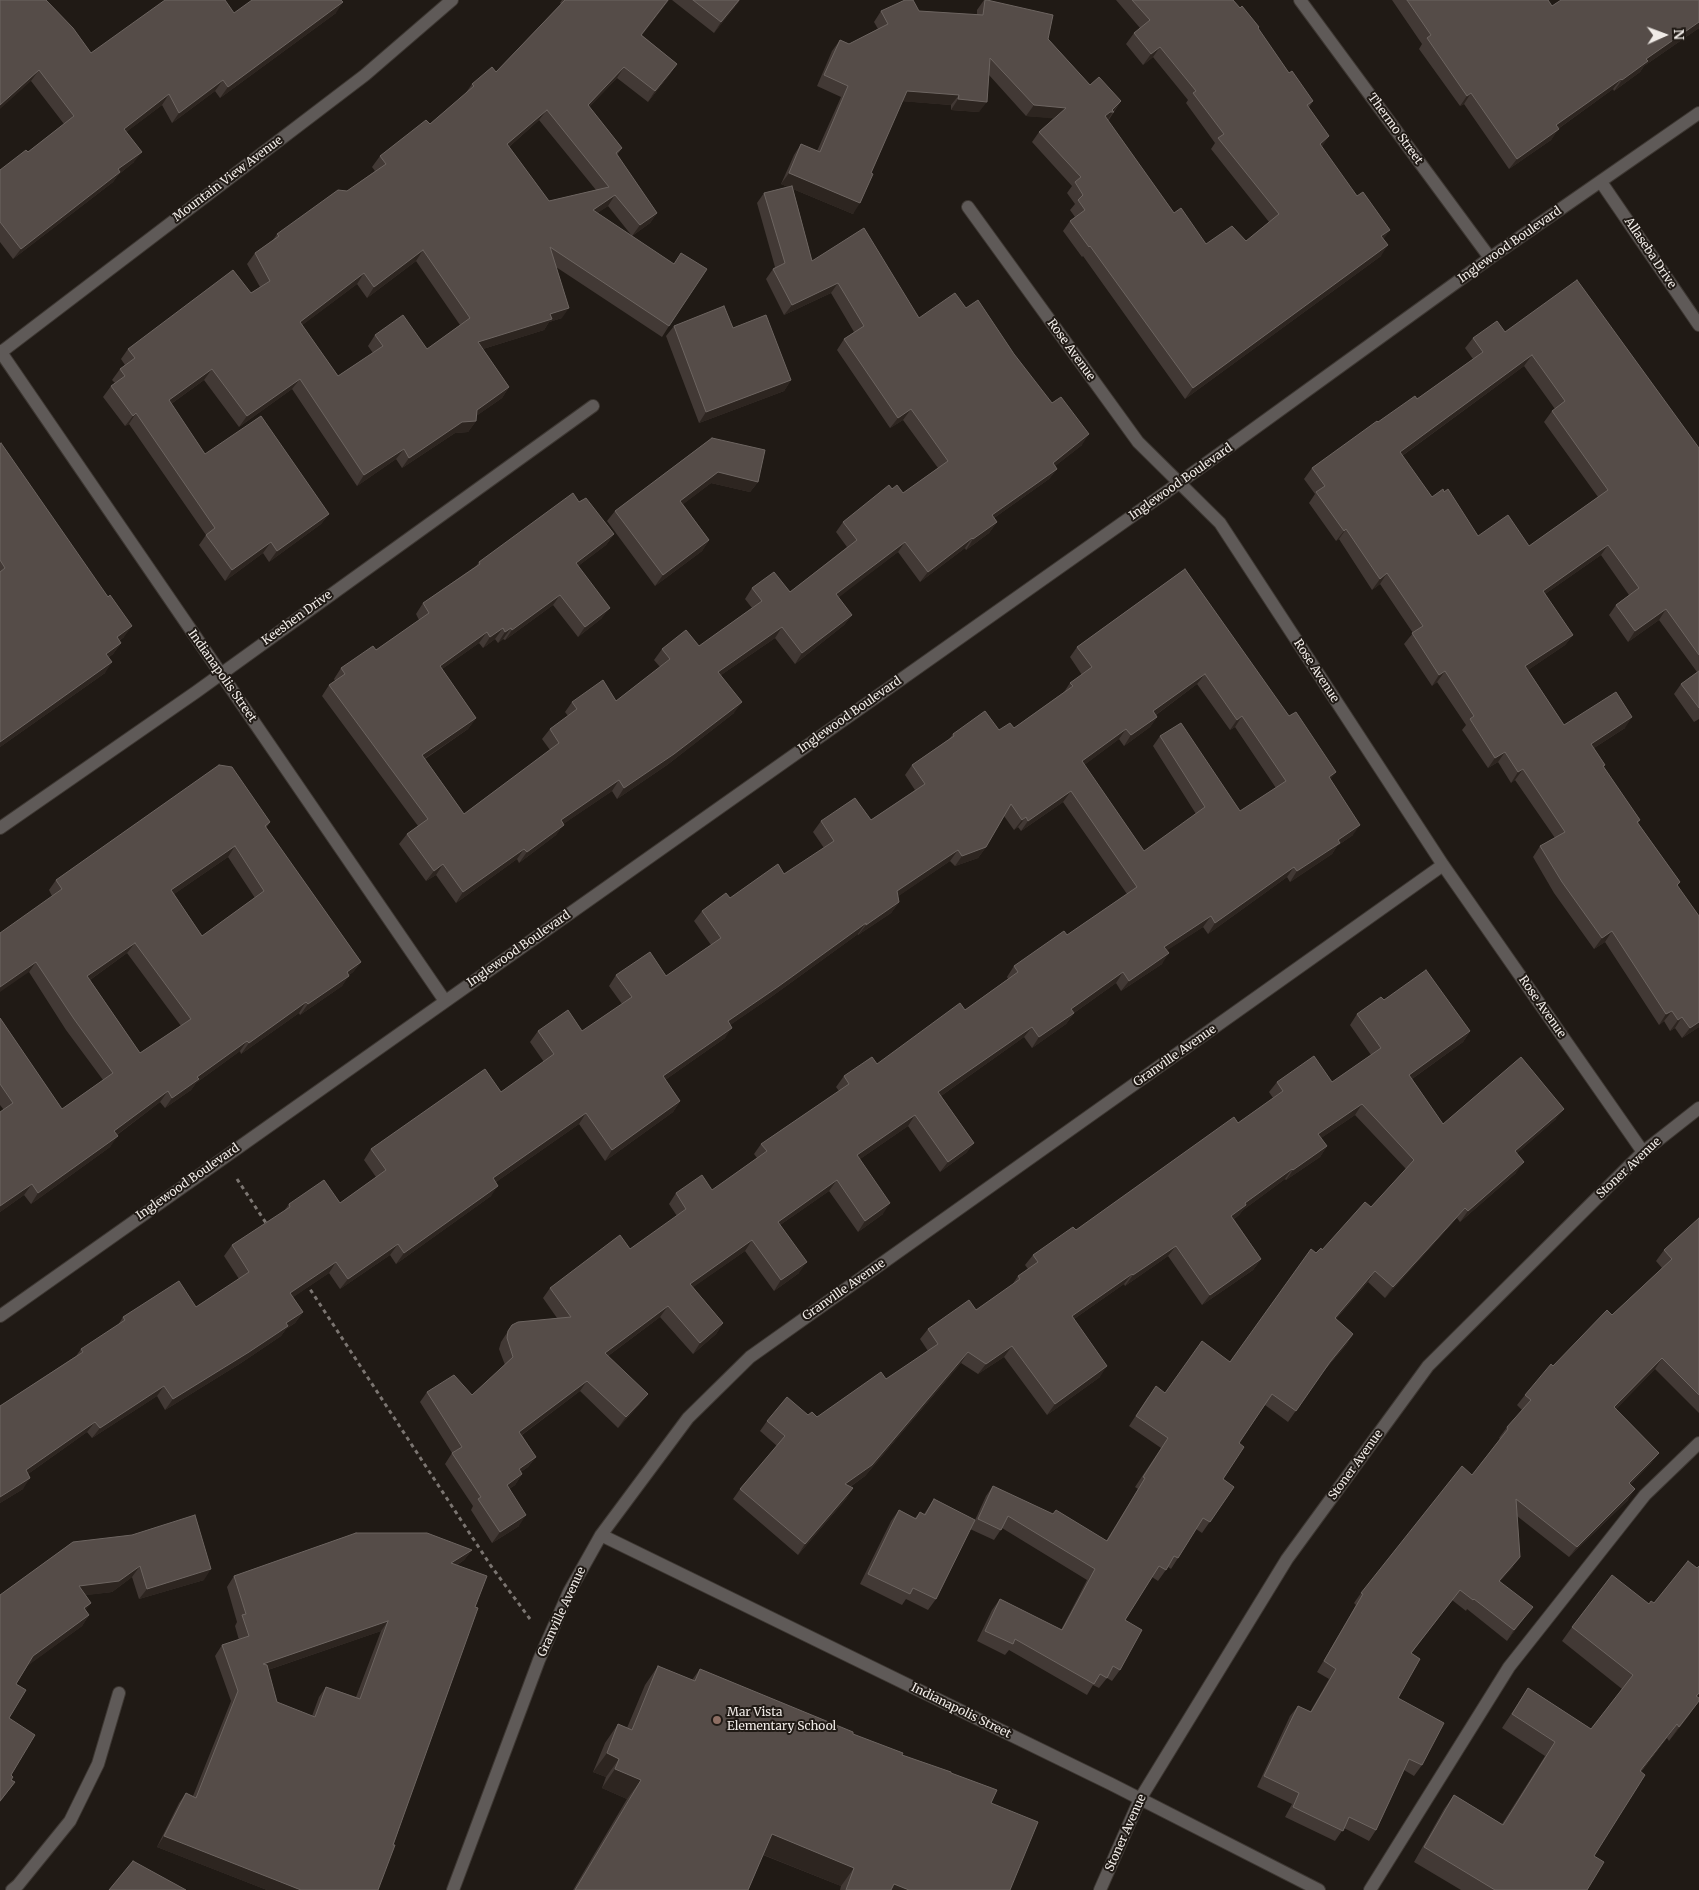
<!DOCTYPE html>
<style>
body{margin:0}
#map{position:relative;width:1699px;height:1890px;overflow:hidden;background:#201a15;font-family:Merriweather,serif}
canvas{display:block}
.north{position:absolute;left:1639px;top:10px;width:50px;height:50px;-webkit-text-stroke:4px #201a15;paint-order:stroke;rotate:88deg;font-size:14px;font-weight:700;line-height:20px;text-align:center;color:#f0ebe7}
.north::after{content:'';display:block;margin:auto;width:18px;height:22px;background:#f0ebe7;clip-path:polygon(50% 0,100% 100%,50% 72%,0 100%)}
</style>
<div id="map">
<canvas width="1699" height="1890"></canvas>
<div class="north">N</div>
</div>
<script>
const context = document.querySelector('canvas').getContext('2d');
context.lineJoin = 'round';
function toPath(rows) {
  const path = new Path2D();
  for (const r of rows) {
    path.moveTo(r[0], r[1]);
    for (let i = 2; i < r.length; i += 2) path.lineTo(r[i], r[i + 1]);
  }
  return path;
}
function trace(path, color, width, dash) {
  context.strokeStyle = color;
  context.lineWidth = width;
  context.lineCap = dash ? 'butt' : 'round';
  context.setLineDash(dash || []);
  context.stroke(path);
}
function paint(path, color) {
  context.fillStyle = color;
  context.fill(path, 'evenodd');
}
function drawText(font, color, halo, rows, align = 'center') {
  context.font = font + ' Merriweather,serif';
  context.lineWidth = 4;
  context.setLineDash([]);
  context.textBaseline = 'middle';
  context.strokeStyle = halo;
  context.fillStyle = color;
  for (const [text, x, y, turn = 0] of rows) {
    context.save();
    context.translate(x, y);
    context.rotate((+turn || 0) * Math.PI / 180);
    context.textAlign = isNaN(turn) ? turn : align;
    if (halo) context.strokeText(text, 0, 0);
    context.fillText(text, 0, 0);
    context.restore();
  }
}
const minor = toPath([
 [1300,0,1490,258],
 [1601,182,1699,325],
 [968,207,1138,442,1220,523,1443,865,1643,1152],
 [0,351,445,1001],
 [0,353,365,75,452,0],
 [0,828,196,692,593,406],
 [0,1316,1179,483,1490,258,1699,113],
 [601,1535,1111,1784,1319,1890],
 [12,1890,18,1885,70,1821,98,1764,119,1693],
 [453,1890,539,1660,569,1592,601,1535,688,1418,750,1357,1443,865],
 [1100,1890,1140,1799,1287,1559,1428,1366,1643,1152,1699,1108],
 [1370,1890,1509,1667,1645,1495,1699,1443]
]);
trace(minor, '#3d3732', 14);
trace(toPath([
 [237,1179,268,1226],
 [306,1283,491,1566,530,1619]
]), '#7b7571', 3, [4, 4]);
trace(minor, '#5f5a58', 12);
paint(toPath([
 [0,0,91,53,234,13,336,13,220,98,215,91,172,123,162,105,126,132,134,162,118,175,113,182,13,259,0,242,0,170,28,152,64,124,31,81],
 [562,0,669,0,642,35,677,64,670,74,648,102,617,78,589,107,622,148,617,155,657,213,650,223,632,236,608,206,597,213,669,326,662,337,556,267,562,318,549,322,544,330,483,349,509,387,502,398,476,416,476,421,468,432,455,433,402,468,396,459,357,486,292,389,239,427,204,380,171,404,205,454,329,514,321,524,269,562,263,553,225,581,199,545,206,535,129,424,125,426,103,397,111,386,115,383,112,380,120,369,125,365,121,359,128,349,251,293,260,287,247,264,255,253,273,240,277,234,347,191,375,171,372,167,380,156,430,124,465,94,472,84,496,72,561,4,560,3],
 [539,120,596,190,549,201,509,147],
 [416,261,460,325,427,349,375,335,368,346,373,353,338,376,302,325,357,284,367,298],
 [672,0,740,0,714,33],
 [984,0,1048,39,1090,85,1121,101,1108,121,1174,213,1206,244,1246,241,1269,222,1211,149,1215,143,1186,103,1188,100,1153,57,1143,65,1126,44,1134,33,1140,28,1116,0,1233,0,1258,29,1289,73,1313,101,1309,107,1322,147,1384,239,1381,256,1185,399,1083,256,1082,257,1063,231,1070,221,1075,217,1070,210,1075,204,1067,193,1072,186,1032,142,1039,132,1054,118,1026,116,989,75,979,112,951,110,951,105,902,101,853,214,793,189,812,261,919,318,966,308,1014,354,1082,445,1055,466,1057,469,1049,479,994,518,997,522,989,533,966,550,965,548,920,582,898,552,838,597,852,615,844,625,795,664,775,638,721,675,734,713,667,765,617,799,612,791,563,824,556,835,519,863,517,859,456,903,436,875,426,881,399,844,407,834,418,826,322,696,329,685,335,681,334,679,341,668,376,650,419,620,416,614,423,603,476,566,479,562,579,502,614,534,606,545,578,566,602,618,578,637,553,605,505,640,503,639,498,643,495,639,483,648,479,643,442,669,476,718,468,729,425,759,464,814,550,750,542,739,550,729,568,716,565,712,572,702,616,701,660,667,654,660,662,649,699,646,752,608,745,599,752,588,790,592,847,547,836,532,843,522,892,489,903,493,938,468,903,420,890,428,837,350,844,339,854,332,831,293,784,315,766,279,773,269,775,267,757,203,764,193,788,187,781,184,794,155,801,144,817,151,841,97,817,86,832,51,840,40,849,44,878,29,874,22,881,11,919,11,977,15,977,10],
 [1392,0,1548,0,1552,6,1699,0,1699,28,1644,66,1640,72,1614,91,1613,89,1558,129,1551,140,1509,169,1464,104,1460,106,1419,49,1422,44],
 [674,326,733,328,791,380,784,391,699,423,666,336],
 [1505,332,1699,448,1699,719,1694,722,1674,694,1681,684,1697,672,1659,620,1628,642,1609,615,1616,605,1629,595,1601,555,1545,594,1573,635,1565,645,1528,670,1564,725,1625,728,1594,748,1605,765,1603,767,1640,820,1638,823,1680,882,1677,886,1699,916,1699,1027,1682,1038,1675,1028,1670,1031,1664,1021,1659,1025,1605,942,1594,949,1554,893,1533,857,1540,846,1555,838,1515,780,1511,783,1498,762,1488,768,1462,730,1466,725,1437,682,1432,686,1404,644,1413,633,1380,584,1372,590,1339,539,1336,541,1309,503,1315,494,1304,479,1312,468,1378,422,1417,399,1473,359,1465,348,1473,338],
 [1524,366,1555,409,1552,411,1544,422,1598,497,1529,546,1478,536,1444,492,1432,497,1402,456],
 [712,438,758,482,750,492,711,483,683,504,709,540,702,551,655,586,607,521,615,511],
 [0,444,124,637,119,641,121,643,113,654,109,657,105,673,0,747],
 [1185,569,1330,780,1353,835,1337,846,1332,854,1290,882,1287,877,1208,934,1203,927,1167,950,1162,964,1121,991,1116,983,1074,1013,1066,1024,1032,1048,1024,1037,941,1096,974,1143,966,1153,940,1172,908,1126,860,1159,883,1214,858,1232,829,1191,780,1225,799,1273,774,1291,745,1251,693,1287,723,1323,716,1334,693,1354,660,1317,608,1356,640,1404,618,1428,580,1391,522,1435,536,1457,528,1467,521,1472,522,1474,515,1485,509,1489,519,1526,492,1543,471,1510,473,1506,445,1464,452,1453,420,1402,427,1392,472,1395,505,1365,499,1349,501,1342,512,1325,557,1318,543,1298,550,1288,630,1249,677,1216,669,1204,676,1193,712,1190,757,1158,754,1154,761,1144,839,1091,836,1087,844,1076,877,1064,965,1010,1008,979,1007,977,1014,966,1067,935,1127,894,1063,802,1021,831,1018,827,1014,830,1004,816,986,847,978,858,955,866,950,861,898,896,899,902,891,913,858,935,858,934,771,997,730,1025,725,1038,665,1080,680,1101,673,1112,605,1161,579,1124,496,1182,491,1196,396,1264,390,1255,340,1289,329,1273,293,1297,303,1312,295,1323,286,1329,281,1336,241,1363,165,1410,157,1396,92,1438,87,1432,28,1474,23,1489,0,1503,0,1406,76,1356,81,1349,118,1325,123,1317,196,1307,239,1279,224,1256,232,1245,284,1211,289,1204,340,1203,376,1177,364,1160,371,1149,501,1092,544,1062,530,1042,538,1031,582,1031,622,1004,609,986,616,975,666,976,711,945,694,921,702,911,784,874,824,848,813,832,821,821,871,820,915,790,905,775,912,765,949,739,953,734,1014,728,1064,692,1070,683,1082,675,1070,657,1077,647],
 [1197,684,1230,730,1235,727,1276,788,1240,811,1160,736,1153,746,1196,814,1144,851,1084,765,1119,739,1124,746,1150,727,1157,717,1156,715],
 [270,822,266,828,361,962,353,972,349,975,342,986,300,1015,299,1013,241,1054,240,1051,196,1083,191,1090,165,1108,160,1102,117,1135,110,1147,31,1204,24,1195,0,1212,0,1112,4,1110,0,1105,0,1018,62,1109,103,1080,66,1030,29,972,52,896,49,890,56,880],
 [228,857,255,898,202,936,174,894],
 [127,953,181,1026,140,1053,90,980],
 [1384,1000,1470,1031,1463,1042,1412,1079,1443,1124,1556,1119,1517,1153,1516,1173,1460,1222,1457,1218,1385,1298,1368,1282,1336,1319,1353,1334,1346,1345,1323,1372,1288,1422,1265,1405,1239,1443,1223,1479,1234,1487,1202,1533,1196,1529,1178,1558,1171,1569,1168,1567,1158,1581,1152,1577,1125,1620,1120,1670,1112,1681,1107,1678,1099,1688,1093,1685,1087,1695,1009,1650,1005,1655,977,1641,992,1610,1000,1599,1061,1630,1087,1580,1002,1528,994,1540,970,1529,936,1599,928,1610,906,1599,902,1605,860,1584,891,1521,899,1510,915,1518,920,1512,924,1514,934,1499,975,1520,986,1496,993,1486,1106,1541,1138,1489,1135,1487,1161,1448,1129,1426,1148,1397,1165,1393,1230,1362,1316,1253,1322,1250,1371,1207,1406,1169,1355,1115,1321,1138,1327,1146,1320,1157,1286,1180,1285,1179,1243,1210,1239,1215,1234,1219,1261,1259,1253,1270,1202,1305,1168,1256,1125,1286,1124,1284,1074,1319,1100,1377,1047,1415,1004,1357,978,1374,961,1363,865,1476,850,1487,853,1488,846,1499,798,1555,733,1499,740,1489,777,1446,760,1431,767,1421,808,1415,817,1417,886,1379,928,1351,920,1339,928,1329,976,1310,1012,1285,1018,1276,1028,1269,1025,1265,1033,1255,1076,1230,1238,1123,1273,1098,1269,1092,1277,1082,1332,1082,1371,1055,1350,1025,1357,1014],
 [1699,1218,1699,1413,1655,1369,1616,1409,1659,1453,1651,1463,1630,1485,1628,1500,1569,1557,1517,1516,1513,1567,1500,1581,1525,1617,1507,1641,1467,1609,1466,1611,1452,1600,1411,1654,1398,1698,1422,1765,1414,1776,1404,1770,1376,1830,1369,1841,1344,1828,1335,1841,1285,1817,1292,1804,1257,1787,1290,1716,1298,1706,1310,1712,1329,1679,1317,1672,1356,1605,1354,1603,1361,1593,1472,1475,1500,1439,1499,1438,1507,1427,1522,1410,1517,1405,1525,1395,1553,1366,1612,1315,1662,1268,1656,1261,1664,1250],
 [73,1542,204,1580,139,1599,132,1577,112,1592,85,1595,91,1603,85,1610,89,1615,82,1626,28,1665,16,1684,9,1718,11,1780,15,1782,0,1802,0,1595],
 [472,1550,464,1560,457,1565,475,1607,378,1890,267,1890,157,1847,179,1803,186,1793,193,1796,231,1701,215,1656,222,1645,239,1640,235,1626,237,1622,227,1587,234,1576],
 [381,1631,356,1697,326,1687,319,1697,312,1716,277,1702,268,1670],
 [1699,1566,1699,1694,1697,1697,1690,1714,1669,1741,1667,1738,1641,1772,1594,1856,1587,1890,1461,1890,1414,1862,1444,1809,1454,1795,1502,1824,1545,1756,1502,1728,1528,1688,1591,1729,1622,1689,1562,1641,1572,1627,1654,1603],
 [658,1666,692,1680,700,1669,902,1755,951,1773,991,1803,1010,1890,840,1890,841,1886,763,1855,748,1890,573,1890,627,1799,602,1788,606,1777,593,1772,605,1743,618,1724,627,1728,645,1685]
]), '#423935');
paint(toPath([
 [668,0,669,0,634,45,641,35],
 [740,0,736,6,714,33,721,22],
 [343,2,336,13,220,98,228,87],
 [1699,22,1699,28,1644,66,1640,72,1614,91,1622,80,1646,59],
 [1160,47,1153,57,1143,65,1151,54],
 [677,64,670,74,648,102,655,91],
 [624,67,617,78,581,116,588,105],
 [39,70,31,81,0,109,0,105],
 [1621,79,1613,89,1548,136,1556,125],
 [223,80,215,91,172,123,179,113],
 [907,91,959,95,951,105,899,101],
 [1471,93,1464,104,1460,106,1467,96],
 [169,94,162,105,117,139,124,129],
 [958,99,987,102,979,112,951,110],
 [1121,101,1113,112,1106,123,1105,116],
 [1034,105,1066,108,1058,119,1026,116],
 [547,110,539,120,500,155,507,144],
 [1559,129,1551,140,1509,169,1517,159],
 [1329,136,1322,147,1320,144],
 [142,152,134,162,118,175,113,182,13,259,21,249,118,169],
 [789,173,860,203,853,214,781,184],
 [615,195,608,206,586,221,593,210],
 [657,213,650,223,632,236,640,225],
 [1390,230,1383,240,1381,236],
 [1388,245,1381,256,1185,399,1193,388],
 [423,250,416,261,367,298,374,287],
 [364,273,357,284,293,332,300,322],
 [838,283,831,293,784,315,792,305],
 [569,308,562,318,549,322,544,330,470,353,478,342,550,314],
 [1532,355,1524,366,1392,463,1400,452],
 [212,369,204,380,161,411,169,400],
 [300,379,292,389,239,427,247,416],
 [791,380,784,391,699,423,706,412],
 [509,387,502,398,469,421,477,410],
 [911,409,903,420,890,428,898,418],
 [136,413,129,424,125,426,133,416],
 [476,421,468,432,455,433,402,468,409,458,462,422],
 [1089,434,1082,445,1045,474,1053,463],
 [404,449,396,459,357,486,364,475],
 [1057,469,1049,479,984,525,992,515],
 [718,472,758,482,750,492,711,483,673,512,680,501],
 [329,514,321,524,269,562,277,551],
 [997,522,989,533,966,550,973,539],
 [1346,529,1339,539,1336,541,1344,531],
 [614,534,606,545,569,573,576,563],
 [972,538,965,548,920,582,928,572],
 [709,540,702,551,655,586,663,575],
 [271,542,263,553,225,581,232,570],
 [905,542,898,552,829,605,836,594],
 [1608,545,1601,555,1535,601,1543,591],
 [1387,573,1380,584,1372,590,1380,579],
 [560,595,553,605,505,640,512,630],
 [610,608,602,618,578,637,585,627],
 [1666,609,1659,620,1628,642,1635,631],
 [852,615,844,625,795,664,802,653],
 [132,626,124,637,109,648,117,637],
 [782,627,775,638,711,682,718,672],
 [503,628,495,639,483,648,490,637],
 [511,628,503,639,498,643,505,632],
 [487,632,479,643,432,676,440,666],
 [1573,635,1565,645,1518,677,1525,666],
 [121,643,113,654,99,665,106,654],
 [112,662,105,673,0,747,0,742],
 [1445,671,1437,682,1432,686,1439,675],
 [1205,674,1197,684,1146,722,1153,711],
 [742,702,734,713,667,765,617,799,624,788],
 [1242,716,1235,727,1230,730,1237,720],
 [1157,717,1150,727,1124,746,1131,735],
 [1632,717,1625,728,1583,755,1591,744],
 [476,718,468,729,415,765,422,755],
 [1126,729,1119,739,1075,772,1082,761],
 [1505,752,1498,762,1488,768,1495,758],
 [1523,769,1515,780,1511,783,1518,772],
 [1336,772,1328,783,1329,777],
 [619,780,612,791,553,831,561,820],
 [1071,791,1063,802,1021,831,1028,821],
 [1026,817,1018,827,1014,830,1022,820],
 [564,825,556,835,519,863,527,852],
 [1360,825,1353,835,1337,846,1332,854,1290,882,1297,871,1338,840],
 [235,846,228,857,164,901,171,890],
 [986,847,978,858,955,866,962,856],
 [524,849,517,859,456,903,463,892],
 [958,850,950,861,890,902,897,891],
 [443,864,436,875,426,881,434,871],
 [1294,867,1287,877,1208,934,1215,923],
 [899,902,891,913,858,935,866,925],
 [1211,916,1203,927,1157,957,1164,947],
 [866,923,858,934,771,997,720,1032,728,1021],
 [1612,931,1605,942,1594,949,1602,938],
 [135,943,127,953,80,987,87,976],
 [1169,953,1162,964,1121,991,1129,981],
 [36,962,29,972,0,992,0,987],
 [361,962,353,972,339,982,347,972],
 [1123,972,1116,983,1064,1020,1071,1009],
 [349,976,342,986,300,1015,308,1004],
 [306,1002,299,1013,241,1054,249,1043],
 [1672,1011,1664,1021,1659,1025,1666,1014],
 [1074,1013,1066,1024,1032,1048,1039,1037],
 [1682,1017,1675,1028,1670,1031,1678,1020],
 [1699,1022,1699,1027,1682,1038,1690,1028],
 [1032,1027,1024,1037,931,1103,938,1092],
 [732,1028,725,1038,655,1087,663,1076],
 [1470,1031,1463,1042,1402,1086,1409,1075],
 [247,1041,240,1051,196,1083,191,1090,165,1108,172,1098,197,1077],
 [168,1091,160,1102,107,1142,114,1131],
 [680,1101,673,1112,605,1161,612,1150],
 [1362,1104,1355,1115,1311,1145,1318,1134],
 [1564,1109,1556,1119,1507,1162,1515,1151],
 [586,1113,579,1124,486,1189,493,1178],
 [915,1115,908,1126,850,1166,857,1155],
 [118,1136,110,1147,31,1204,38,1193],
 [974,1143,966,1153,940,1172,948,1162],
 [1327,1146,1320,1157,1286,1180,1293,1170],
 [1524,1162,1516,1173,1460,1222,1468,1211],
 [1292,1169,1285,1179,1243,1210,1239,1215,1224,1227,1231,1216,1245,1203],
 [837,1180,829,1191,770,1232,778,1222],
 [32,1184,24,1195,0,1212,0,1206],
 [498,1186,491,1196,396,1264,404,1253],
 [890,1203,883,1214,858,1232,865,1221],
 [1465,1208,1457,1218,1385,1298,1393,1287],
 [752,1240,745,1251,682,1295,690,1284],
 [398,1244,390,1255,340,1289,348,1279],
 [1176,1246,1168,1256,1125,1286,1133,1275],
 [1261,1259,1253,1270,1202,1305,1210,1295],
 [336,1262,329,1273,283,1304,290,1293],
 [807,1262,799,1273,774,1291,781,1280],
 [1375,1271,1368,1282,1327,1329,1335,1318],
 [1132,1274,1124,1284,1064,1326,1072,1316],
 [668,1306,660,1317,597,1364,605,1353],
 [303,1312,295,1323,286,1329,281,1336,241,1363,165,1410,173,1399],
 [723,1323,716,1334,693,1354,700,1343],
 [1353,1334,1346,1345,1322,1372,1330,1362],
 [1012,1346,1004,1357,978,1374,986,1364],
 [968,1352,961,1363,865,1476,838,1495,845,1484],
 [1662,1358,1655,1369,1607,1418,1614,1407],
 [1107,1366,1100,1377,1047,1415,1055,1404],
 [587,1381,580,1391,512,1442,519,1432],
 [164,1386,157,1396,92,1438,100,1428],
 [648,1394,640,1404,618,1428,626,1417],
 [95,1422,87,1432,18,1481,26,1470],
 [1659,1453,1651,1463,1621,1494,1629,1483],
 [536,1457,528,1467,511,1479,519,1469],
 [522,1474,515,1485,499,1496,507,1485],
 [30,1478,23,1489,0,1503,0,1497],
 [853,1488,846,1499,798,1555,805,1544],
 [1635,1489,1628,1500,1569,1557,1577,1547],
 [526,1515,519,1526,492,1543,500,1532],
 [472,1550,464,1560,443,1574,451,1563],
 [1520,1557,1513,1567,1492,1591,1499,1581],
 [140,1566,132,1577,112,1592,72,1597,79,1586],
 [211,1569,204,1580,139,1599,147,1589],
 [91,1603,83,1613,84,1608],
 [1533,1607,1525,1617,1507,1641,1514,1630],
 [89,1615,82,1626,26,1667,33,1656],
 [388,1621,381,1631,256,1674,263,1664],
 [1699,1701,1690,1714,1669,1741,1679,1727],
 [1677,1724,1667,1738,1630,1785,1640,1771],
 [607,1753,619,1759,606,1777,593,1772],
 [615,1769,641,1780,627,1799,602,1788],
 [772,1834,854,1868,841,1886,759,1853],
 [164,1836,301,1890,267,1890,157,1847],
 [894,1884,909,1890,889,1890]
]), '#2d2520');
const building = toPath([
 [0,0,46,0,73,28,91,53,165,0,225,0,234,13,252,0,341,0,343,2,228,87,223,80,179,113,169,94,124,129,142,152,118,169,120,172,21,249,0,222,0,170,26,150,28,152,74,116,39,70,0,105,0,0],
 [565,0,668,0,641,35,677,64,655,91,624,67,588,105,622,148,616,153,657,213,640,225,615,195,593,210,674,264,681,253,707,269,669,326,550,247,569,308,550,314,552,319,478,342,509,387,477,410,476,421,462,422,409,458,404,449,364,475,300,379,247,416,212,369,169,400,205,454,261,416,329,514,277,551,271,542,232,570,206,535,215,528,136,413,133,416,111,386,125,376,120,369,135,358,128,349,233,270,251,293,270,281,255,253,279,236,277,234,338,190,347,191,386,164,380,156,426,120,430,124,474,86,472,84,492,67,496,72,565,0],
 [547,110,609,187,549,201,507,144,547,110],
 [423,250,470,318,427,349,403,315,375,335,383,346,338,376,300,322,364,273,374,287,423,250],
 [693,0,739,0,721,22,693,0],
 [905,0,913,0,919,11,983,15,985,0,987,0,1053,15,1048,39,1090,85,1099,77,1121,101,1112,110,1114,112,1110,112,1105,116,1174,213,1181,208,1206,244,1232,226,1246,241,1279,214,1218,138,1224,134,1193,93,1196,91,1160,47,1151,54,1134,33,1150,20,1132,0,1233,0,1240,8,1242,6,1259,27,1258,28,1289,73,1292,71,1313,101,1307,105,1329,136,1320,144,1357,196,1363,192,1390,230,1381,236,1388,245,1193,388,1090,246,1089,247,1070,221,1085,210,1078,200,1083,195,1075,182,1081,177,1039,132,1066,108,1034,105,990,58,987,102,958,99,959,95,907,91,871,173,873,174,860,203,789,173,801,144,820,152,848,86,824,75,840,40,849,44,888,24,881,11,905,0],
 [1407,0,1548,0,1552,6,1561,0,1699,0,1699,22,1646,59,1648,61,1622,80,1621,79,1556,125,1559,129,1517,159,1471,93,1467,96,1427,38,1431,35,1407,0],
 [792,186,812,261,864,228,919,318,955,293,966,308,978,300,1014,354,1052,403,1061,397,1089,434,1053,463,1057,469,992,515,997,522,973,539,972,538,928,572,905,542,836,594,852,615,802,653,782,627,718,672,742,702,674,754,624,788,619,780,561,820,564,825,527,852,524,849,463,892,443,864,434,871,407,834,428,819,329,685,345,674,341,668,373,646,376,650,429,613,423,603,480,564,479,562,573,493,579,502,586,498,614,534,576,563,610,608,585,627,560,595,512,630,511,628,505,632,503,628,490,637,487,632,440,666,476,718,422,755,464,814,559,743,550,729,577,709,572,702,603,680,616,701,670,659,662,649,686,630,699,646,762,601,752,588,774,572,790,592,857,540,843,522,889,485,892,489,897,485,903,493,948,461,911,409,898,418,844,339,864,326,838,283,792,305,773,269,785,263,764,193,792,186],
 [1577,280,1699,448,1699,655,1666,609,1635,631,1616,605,1639,588,1608,545,1543,591,1573,635,1525,666,1564,725,1616,692,1632,717,1591,744,1605,765,1603,766,1640,820,1637,822,1680,882,1677,885,1699,916,1699,1022,1690,1028,1682,1017,1678,1020,1672,1011,1666,1014,1612,931,1602,938,1562,882,1540,846,1565,832,1523,769,1518,772,1505,752,1495,758,1470,719,1474,716,1445,671,1439,675,1412,633,1423,626,1387,573,1380,579,1346,529,1344,531,1316,492,1325,486,1312,468,1377,421,1378,422,1415,396,1417,399,1483,352,1473,338,1497,321,1505,332,1577,280],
 [1532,355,1565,401,1552,411,1608,490,1529,546,1508,515,1478,536,1448,489,1444,492,1443,489,1432,497,1400,452,1532,355],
 [724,306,733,328,766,315,791,380,706,412,674,326,724,306],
 [712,438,765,450,758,482,718,472,680,501,709,540,663,575,615,511,712,438],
 [1,443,108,597,110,595,132,626,117,637,121,643,106,654,112,662,0,742,0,572,5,568,0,560,0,444,1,443],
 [1185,569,1289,716,1296,712,1336,772,1329,777,1360,825,1338,840,1340,843,1297,871,1294,867,1215,923,1211,916,1164,947,1169,953,1129,981,1123,972,1071,1009,1074,1013,1039,1037,1032,1027,938,1092,974,1143,948,1162,915,1115,857,1155,890,1203,865,1221,837,1180,778,1222,807,1262,781,1280,752,1240,690,1284,723,1323,700,1343,668,1306,605,1353,648,1394,626,1417,587,1381,519,1432,536,1457,519,1469,522,1474,507,1485,526,1515,500,1532,478,1499,481,1497,452,1453,462,1447,427,1392,454,1375,472,1395,513,1357,507,1338,508,1331,512,1325,518,1322,571,1317,550,1288,620,1235,630,1249,686,1209,676,1193,702,1175,712,1190,767,1151,761,1144,849,1084,844,1076,872,1057,877,1064,960,1003,965,1010,1018,972,1014,966,1064,931,1067,935,1137,887,1071,791,1028,821,1026,817,1022,820,1011,804,986,847,962,856,958,850,897,891,899,902,866,925,866,923,779,986,728,1021,732,1028,663,1076,680,1101,612,1150,586,1113,493,1178,498,1186,404,1253,398,1244,348,1279,336,1262,290,1293,303,1312,286,1323,288,1326,249,1352,173,1399,164,1386,100,1428,95,1422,26,1470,30,1478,0,1497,0,1406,83,1352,81,1349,125,1320,123,1317,179,1281,196,1307,249,1272,232,1245,290,1207,289,1204,324,1180,340,1203,386,1170,371,1149,485,1069,501,1092,554,1054,538,1031,568,1010,582,1031,632,997,616,975,650,952,666,976,721,938,702,911,726,893,730,898,778,864,784,874,834,841,821,821,855,798,871,820,925,784,912,765,954,736,953,734,985,711,999,730,1010,723,1014,728,1073,686,1070,683,1092,667,1077,647,1185,569],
 [1205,674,1237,720,1242,716,1286,781,1240,811,1181,723,1160,736,1205,807,1144,851,1082,761,1126,729,1131,735,1157,717,1153,711,1205,674],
 [1699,671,1699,708,1681,684,1699,671],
 [219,765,232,767,270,822,265,826,361,962,347,972,349,976,308,1004,306,1002,249,1043,247,1041,197,1077,199,1079,172,1098,168,1091,114,1131,118,1136,38,1193,32,1184,0,1206,0,1112,13,1103,0,1084,0,1018,62,1109,113,1073,74,1019,36,962,0,987,0,933,62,889,56,880,219,765],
 [235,846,264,891,202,936,171,890,235,846],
 [135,943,191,1019,140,1053,87,976,135,943],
 [1426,970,1470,1031,1409,1075,1443,1124,1521,1057,1564,1109,1515,1151,1524,1162,1468,1211,1465,1208,1393,1287,1375,1271,1335,1318,1353,1334,1330,1362,1296,1411,1272,1394,1239,1443,1244,1447,1223,1479,1234,1487,1210,1522,1203,1518,1178,1558,1174,1556,1166,1570,1159,1566,1125,1620,1142,1630,1120,1670,1113,1666,1107,1678,1100,1674,1094,1684,1015,1639,1013,1644,985,1631,1000,1599,1062,1630,1095,1569,1008,1516,1001,1530,978,1519,993,1486,1053,1514,1056,1510,1107,1541,1145,1478,1143,1477,1168,1438,1136,1416,1156,1386,1165,1393,1202,1341,1230,1362,1311,1249,1316,1253,1321,1248,1322,1250,1365,1202,1371,1207,1414,1160,1362,1104,1318,1134,1327,1146,1293,1170,1292,1169,1245,1203,1246,1205,1231,1216,1261,1259,1210,1295,1176,1246,1133,1275,1132,1274,1072,1316,1107,1366,1055,1404,1012,1346,986,1364,968,1352,872,1465,845,1484,853,1488,805,1544,740,1489,785,1436,767,1421,787,1397,808,1415,812,1412,817,1417,881,1372,886,1379,938,1344,928,1329,969,1300,976,1310,1020,1279,1018,1276,1038,1262,1033,1255,1073,1227,1076,1230,1234,1117,1238,1123,1283,1091,1277,1082,1314,1056,1332,1082,1381,1048,1357,1014,1381,997,1384,1000,1426,970],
 [1699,1218,1699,1395,1662,1358,1614,1407,1659,1453,1629,1483,1635,1489,1577,1547,1516,1499,1520,1557,1499,1581,1533,1607,1514,1630,1474,1599,1473,1600,1460,1590,1411,1653,1420,1659,1398,1698,1444,1723,1422,1765,1409,1759,1376,1830,1349,1817,1343,1831,1293,1807,1299,1793,1264,1776,1298,1706,1311,1712,1336,1669,1324,1661,1363,1594,1361,1593,1462,1466,1472,1475,1508,1429,1507,1427,1531,1400,1525,1395,1551,1364,1553,1366,1607,1310,1612,1315,1672,1259,1664,1250,1699,1218],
 [934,1499,975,1520,936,1599,913,1588,910,1594,868,1574,899,1510,916,1519,920,1512,925,1515,934,1499],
 [195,1515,211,1569,147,1589,140,1566,119,1581,79,1586,91,1603,84,1608,89,1615,33,1656,16,1684,26,1690,9,1718,35,1735,11,1775,13,1777,11,1780,15,1782,0,1801,0,1595,73,1542,132,1535,195,1515],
 [356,1533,427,1533,472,1550,451,1563,487,1576,475,1607,478,1608,393,1845,395,1845,378,1890,301,1890,164,1836,186,1793,196,1798,238,1691,222,1645,249,1636,242,1615,246,1614,234,1576,356,1533],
 [388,1621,360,1699,326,1687,315,1717,277,1702,267,1665,263,1664,388,1621],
 [1688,1561,1697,1568,1699,1566,1699,1693,1696,1696,1699,1698,1699,1701,1679,1727,1677,1724,1640,1771,1645,1775,1594,1856,1604,1862,1587,1890,1495,1890,1424,1847,1454,1795,1503,1825,1555,1742,1512,1714,1528,1688,1591,1729,1633,1675,1572,1627,1612,1575,1649,1604,1651,1601,1654,1603,1688,1561],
 [658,1666,695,1681,700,1669,853,1732,853,1734,903,1753,902,1755,951,1772,951,1773,997,1790,991,1803,1038,1822,1010,1890,909,1890,894,1884,891,1890,846,1890,854,1868,772,1834,748,1890,575,1890,641,1780,615,1769,619,1759,607,1753,618,1724,632,1730,658,1666],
 [133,1861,186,1890,109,1890,133,1861]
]);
paint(building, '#554c48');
trace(building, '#6d6561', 1);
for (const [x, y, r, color] of [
 [717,1720,5,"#8d6e63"]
]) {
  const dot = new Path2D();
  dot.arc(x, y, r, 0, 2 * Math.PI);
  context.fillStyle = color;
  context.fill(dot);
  trace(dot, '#201a15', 2);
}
drawText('12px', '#f0ebe7', '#201a15', [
 ["Thermo Street",1395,129,54],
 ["Mountain View Avenue",228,179,-37],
 ["Inglewood Boulevard",1510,245,-35],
 ["Allaseba Drive",1650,253,56],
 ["Rose Avenue",1071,350,54],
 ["Inglewood Boulevard",1181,482,-35],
 ["Keeshen Drive",297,618,-36],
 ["Rose Avenue",1316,671,57],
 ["Indianapolis Street",222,676,55],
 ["Inglewood Boulevard",850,715,-35],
 ["Inglewood Boulevard",519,949,-35],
 ["Rose Avenue",1542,1007,55],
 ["Granville Avenue",1175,1056,-35],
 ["Stoner Avenue",1629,1168,-43],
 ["Inglewood Boulevard",188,1182,-35],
 ["Granville Avenue",844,1290,-35],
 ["Stoner Avenue",1356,1465,-54],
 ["Granville Avenue",562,1612,-65],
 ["Indianapolis Street",961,1711,26],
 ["Stoner Avenue",1126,1833,-66]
]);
drawText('12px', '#f0ebe7', '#201a15', [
 ["Mar Vista",727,1713],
 ["Elementary School",727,1727]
], 'left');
</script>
